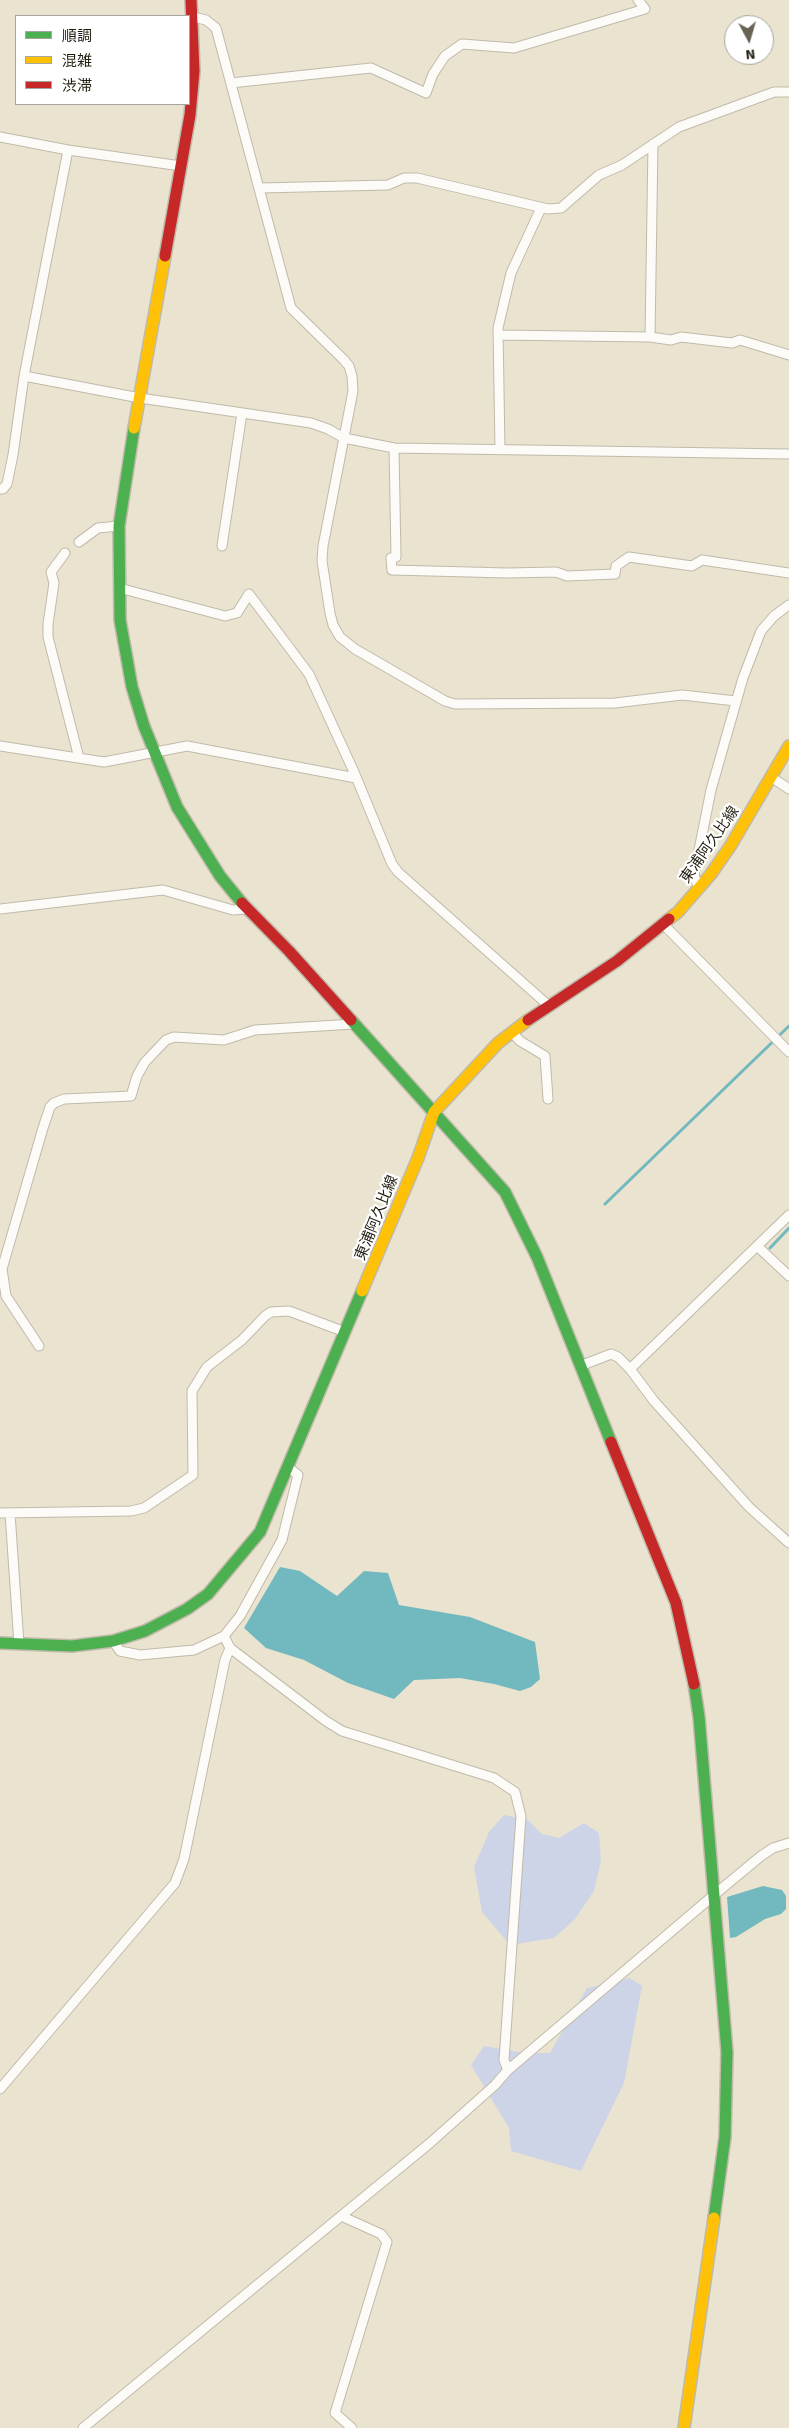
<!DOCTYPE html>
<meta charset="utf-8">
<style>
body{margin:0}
#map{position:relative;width:789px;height:2428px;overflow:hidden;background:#eae3cf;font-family:Signika,"Noto Sans JP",sans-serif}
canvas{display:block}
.legend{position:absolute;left:15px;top:15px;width:175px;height:90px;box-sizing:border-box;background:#fff;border:1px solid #a7a5a0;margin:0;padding:6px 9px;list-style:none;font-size:15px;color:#231e11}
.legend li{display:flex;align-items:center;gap:10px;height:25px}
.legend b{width:25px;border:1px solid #a7a5a0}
.north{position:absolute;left:724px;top:15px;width:50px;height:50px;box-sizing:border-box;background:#fff;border:1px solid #a7a5a0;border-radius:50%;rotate:174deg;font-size:14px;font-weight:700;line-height:20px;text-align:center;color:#231e11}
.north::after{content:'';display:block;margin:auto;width:18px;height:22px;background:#696354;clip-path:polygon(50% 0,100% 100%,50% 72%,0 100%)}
</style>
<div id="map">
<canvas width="789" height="2428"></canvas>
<ul class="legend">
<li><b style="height:6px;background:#4caf50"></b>順調</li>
<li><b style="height:6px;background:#ffc107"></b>混雑</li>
<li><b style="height:6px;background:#c62828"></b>渋滞</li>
</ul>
<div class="north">N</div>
</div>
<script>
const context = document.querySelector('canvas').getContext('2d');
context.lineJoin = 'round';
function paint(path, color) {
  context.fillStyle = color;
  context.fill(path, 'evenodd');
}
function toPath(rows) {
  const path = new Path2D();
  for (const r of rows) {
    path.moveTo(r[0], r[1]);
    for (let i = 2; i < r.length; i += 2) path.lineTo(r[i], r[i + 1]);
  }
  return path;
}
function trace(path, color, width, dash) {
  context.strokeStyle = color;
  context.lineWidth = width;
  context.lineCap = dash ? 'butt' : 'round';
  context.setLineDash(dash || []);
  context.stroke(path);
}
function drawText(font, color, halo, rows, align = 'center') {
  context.font = font + ' Signika,"Noto Sans JP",sans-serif';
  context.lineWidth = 4.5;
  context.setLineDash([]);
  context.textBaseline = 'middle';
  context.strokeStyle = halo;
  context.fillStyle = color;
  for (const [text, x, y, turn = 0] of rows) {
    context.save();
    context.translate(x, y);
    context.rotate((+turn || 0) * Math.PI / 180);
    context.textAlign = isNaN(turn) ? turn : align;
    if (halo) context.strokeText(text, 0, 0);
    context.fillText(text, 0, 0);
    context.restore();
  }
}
paint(toPath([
 [504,1815,528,1820,542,1834,559,1838,584,1823,599,1833,601,1860,594,1891,575,1919,554,1938,510,1945,482,1912,474,1867,489,1832],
 [630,1978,642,1986,624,2083,581,2171,511,2151,509,2128,471,2065,484,2046,524,2053,550,2053,587,1988]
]), '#ced4e8');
paint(toPath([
 [280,1567,300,1571,337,1596,364,1571,388,1573,399,1605,470,1617,535,1642,540,1679,531,1687,520,1691,494,1684,460,1678,414,1680,394,1699,348,1683,304,1660,266,1648,244,1628],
 [763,1886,782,1890,786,1896,786,1909,781,1914,765,1919,736,1937,730,1938,727,1897]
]), '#72b8bf');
trace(toPath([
 [605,1204,789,1026],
 [770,1248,789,1228]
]), '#72b8bf', 3);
const street = toPath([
 [193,17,206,20,216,28,291,308,344,360,349,366,352,376,353,391,323,546,322,561,330,613,333,625,340,637,355,649,445,701,455,704,615,703,682,695,736,701],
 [231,83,371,68,426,93,433,74,445,56,462,44,514,48,645,9,638,0],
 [0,137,68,150,181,166],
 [260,188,388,185,404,178,417,178,548,209,561,208,599,175,622,165,679,127,774,92,789,92],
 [498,335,650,337,671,340,681,337,732,343,740,340,789,355],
 [650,337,653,144],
 [24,376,140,398,311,423,328,429,344,438,394,448,789,454],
 [394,448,396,557,391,558,392,570,507,573,556,572,567,576,615,574,616,566,629,557,692,566,702,560,789,573],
 [500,450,498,328,511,273,541,208],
 [0,489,3,489,7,484,13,455,24,376,68,150],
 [79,542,98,528,119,526],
 [222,546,242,413],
 [65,553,51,572,54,583,48,624,48,637,79,758],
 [119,588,225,616,237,613,249,594,309,674,354,772,392,864,398,872,548,1005],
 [0,746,104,762,187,746,356,778],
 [771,777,789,789],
 [699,889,694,875,711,790,743,678,761,631,774,616,789,605],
 [0,909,163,890,233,910,246,909],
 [663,924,789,1052],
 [512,1032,520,1041,545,1056,548,1099],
 [757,1246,789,1276],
 [39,1346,6,1296,2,1269,43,1128,50,1107,54,1103,64,1099,131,1096,137,1076,145,1062,166,1040,174,1037,224,1040,255,1030,354,1024],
 [580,1366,611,1354,618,1357,630,1369,654,1401,749,1507,789,1543],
 [630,1369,789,1215],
 [0,1513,131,1511,144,1508,193,1475,192,1391,207,1367,242,1340,265,1316,271,1312,289,1311,345,1332],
 [10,1513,19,1644],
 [113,1641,120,1651,140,1655,194,1650,224,1636,240,1616,282,1540,298,1475,288,1467],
 [230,1648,326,1721,342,1731,494,1778,515,1792,521,1816,504,2060,508,2070],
 [0,2089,175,1883,184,1859,225,1660,230,1648,224,1636],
 [341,2216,381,2234,387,2242,335,2413,352,2428],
 [83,2428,430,2143,495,2085,508,2070,714,1895,761,1856,773,1848,789,1843]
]);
const fast = toPath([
 [134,428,119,526,120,620,132,687,144,726,177,807,220,876,242,903],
 [351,1020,505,1192,537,1257,611,1442],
 [0,1643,72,1646,113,1641,145,1631,187,1609,208,1594,260,1532,362,1291],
 [694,1684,699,1717,727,2052,725,2137,714,2218]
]);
const slow = toPath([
 [134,428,165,256],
 [669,919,678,912,711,874,731,845,789,746],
 [362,1291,418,1158,434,1112,498,1043,528,1020],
 [684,2428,714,2218]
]);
const jam = toPath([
 [165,256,190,115,194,71,191,0],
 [242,903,289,951,351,1020],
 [528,1020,617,961,669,919],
 [611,1442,676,1603,694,1684]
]);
trace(street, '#c0baaa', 11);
trace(fast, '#c0baaa', 14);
trace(slow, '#c0baaa', 14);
trace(jam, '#c0baaa', 14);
trace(street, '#fcfbf8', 9);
trace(fast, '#4caf50', 11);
trace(slow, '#ffc107', 11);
trace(jam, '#c62828', 11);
drawText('15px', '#231e11', '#fff', [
 ["東浦阿久比線",710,845,-55],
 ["東浦阿久比線",377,1218,-68]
]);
</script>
